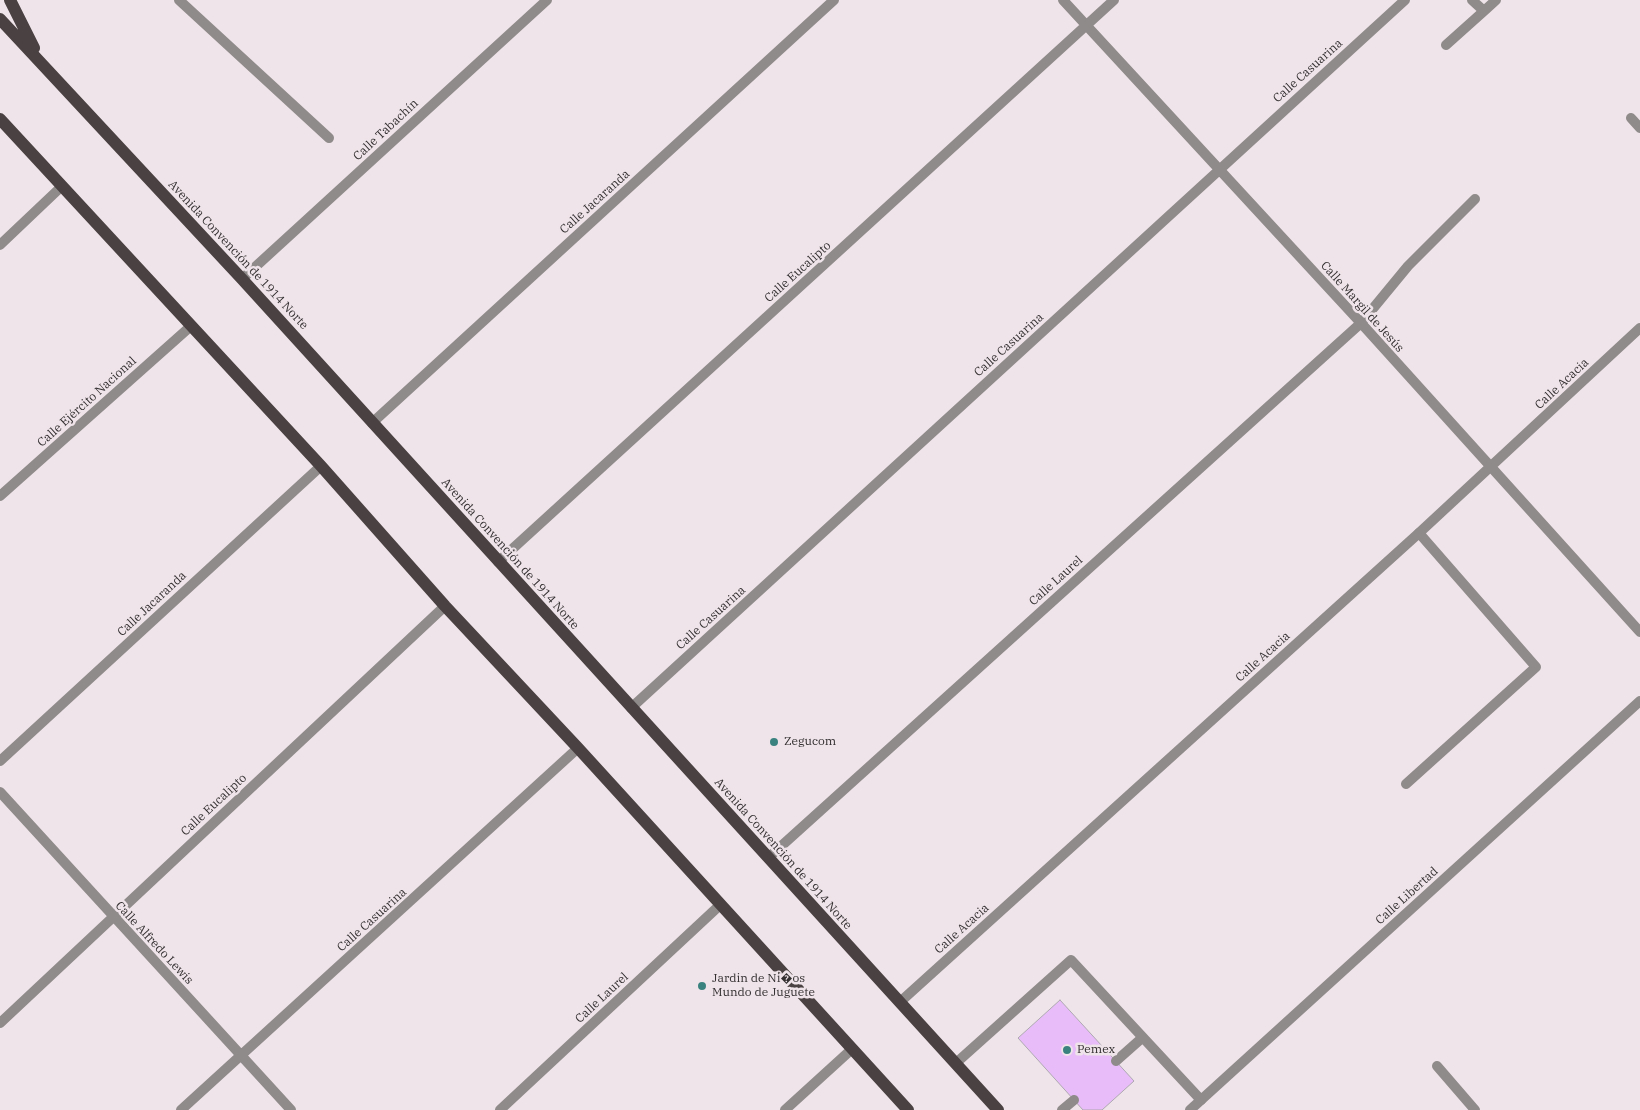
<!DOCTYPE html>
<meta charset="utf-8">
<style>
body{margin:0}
canvas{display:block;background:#efe4e9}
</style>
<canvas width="1640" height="1110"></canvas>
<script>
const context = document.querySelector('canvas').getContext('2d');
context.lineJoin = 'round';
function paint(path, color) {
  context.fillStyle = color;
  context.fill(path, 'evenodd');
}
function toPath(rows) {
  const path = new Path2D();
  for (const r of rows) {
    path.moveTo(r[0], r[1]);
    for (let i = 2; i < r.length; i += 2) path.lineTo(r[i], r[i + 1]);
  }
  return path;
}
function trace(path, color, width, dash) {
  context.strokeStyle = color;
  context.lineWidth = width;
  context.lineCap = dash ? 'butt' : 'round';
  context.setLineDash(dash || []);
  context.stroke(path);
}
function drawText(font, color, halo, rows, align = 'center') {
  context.font = font + ' "IBM Plex Serif",serif';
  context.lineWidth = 5;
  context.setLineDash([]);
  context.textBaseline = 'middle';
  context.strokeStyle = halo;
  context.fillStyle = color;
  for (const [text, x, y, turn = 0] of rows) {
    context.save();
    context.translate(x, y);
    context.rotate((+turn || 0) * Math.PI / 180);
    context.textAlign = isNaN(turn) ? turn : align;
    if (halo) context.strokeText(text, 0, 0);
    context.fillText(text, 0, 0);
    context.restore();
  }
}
const building = toPath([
 [1060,1000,1134,1081,1102,1110,1083,1110,1018,1038,1060,1000]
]);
paint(building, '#e7bcf9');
trace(building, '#aea9b1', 1);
trace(toPath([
 [179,0,329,138],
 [1472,0,1484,11,1496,0],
 [1446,45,1484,11],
 [1631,118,1640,128],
 [1361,323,1408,266,1475,199],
 [1406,784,1536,667,1419,533],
 [1116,1061,1142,1038],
 [956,1063,1071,960,1201,1100],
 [1062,1110,1074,1100]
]), '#908b8b', 10);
trace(toPath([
 [1063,0,1361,323,1640,632],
 [0,245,61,187],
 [242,279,547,0],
 [372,423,834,0],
 [0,496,191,326],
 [498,562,1114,0],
 [631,708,1405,0],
 [0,761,321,466],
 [0,792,291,1110],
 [768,858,1361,323],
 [900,1002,1419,533,1640,328],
 [0,1023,445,606],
 [1437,1066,1475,1110],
 [181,1110,578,748],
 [500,1110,720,905],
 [785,1110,852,1049],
 [1190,1110,1640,701]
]), '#908b8b', 10);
trace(toPath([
 [10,0,34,48],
 [0,19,242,279,998,1110],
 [0,119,321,466,445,606,578,748,908,1110]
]), '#4a4242', 12);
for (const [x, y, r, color] of [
 [774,742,5,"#3a827f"],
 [702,986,5,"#3a827f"],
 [1067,1050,5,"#3a827f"]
]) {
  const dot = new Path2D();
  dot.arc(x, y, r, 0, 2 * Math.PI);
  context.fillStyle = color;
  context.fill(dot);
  trace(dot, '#efe4e9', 2);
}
drawText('12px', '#332f31', '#efe4e9', [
 ["Calle Casuarina",1308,71,-42],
 ["Calle Tabachín",386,130,-43],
 ["Calle Jacaranda",595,202,-42],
 ["Avenida Convención de 1914 Norte",238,255,47],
 ["Calle Eucalipto",798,272,-42],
 ["Calle Margil de Jesús",1362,307,48],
 ["Calle Casuarina",1009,345,-42],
 ["Calle Acacia",1562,384,-43],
 ["Calle Ejército Nacional",87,402,-42],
 ["Avenida Convención de 1914 Norte",510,554,48],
 ["Calle Laurel",1056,581,-42],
 ["Calle Jacaranda",152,604,-43],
 ["Calle Casuarina",711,618,-42],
 ["Calle Acacia",1263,657,-42],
 ["Calle Eucalipto",214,805,-43],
 ["Avenida Convención de 1914 Norte",783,854,48],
 ["Calle Libertad",1407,896,-42],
 ["Calle Casuarina",372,920,-42],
 ["Calle Acacia",962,929,-42],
 ["Calle Alfredo Lewis",154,943,47],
 ["Calle Laurel",602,998,-43]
]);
drawText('12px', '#332f31', '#efe4e9', [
 ["Zegucom",784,742],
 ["Jardin de Ni�os",712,979],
 ["Mundo de Juguete",712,993],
 ["Pemex",1077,1050]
], 'left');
</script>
